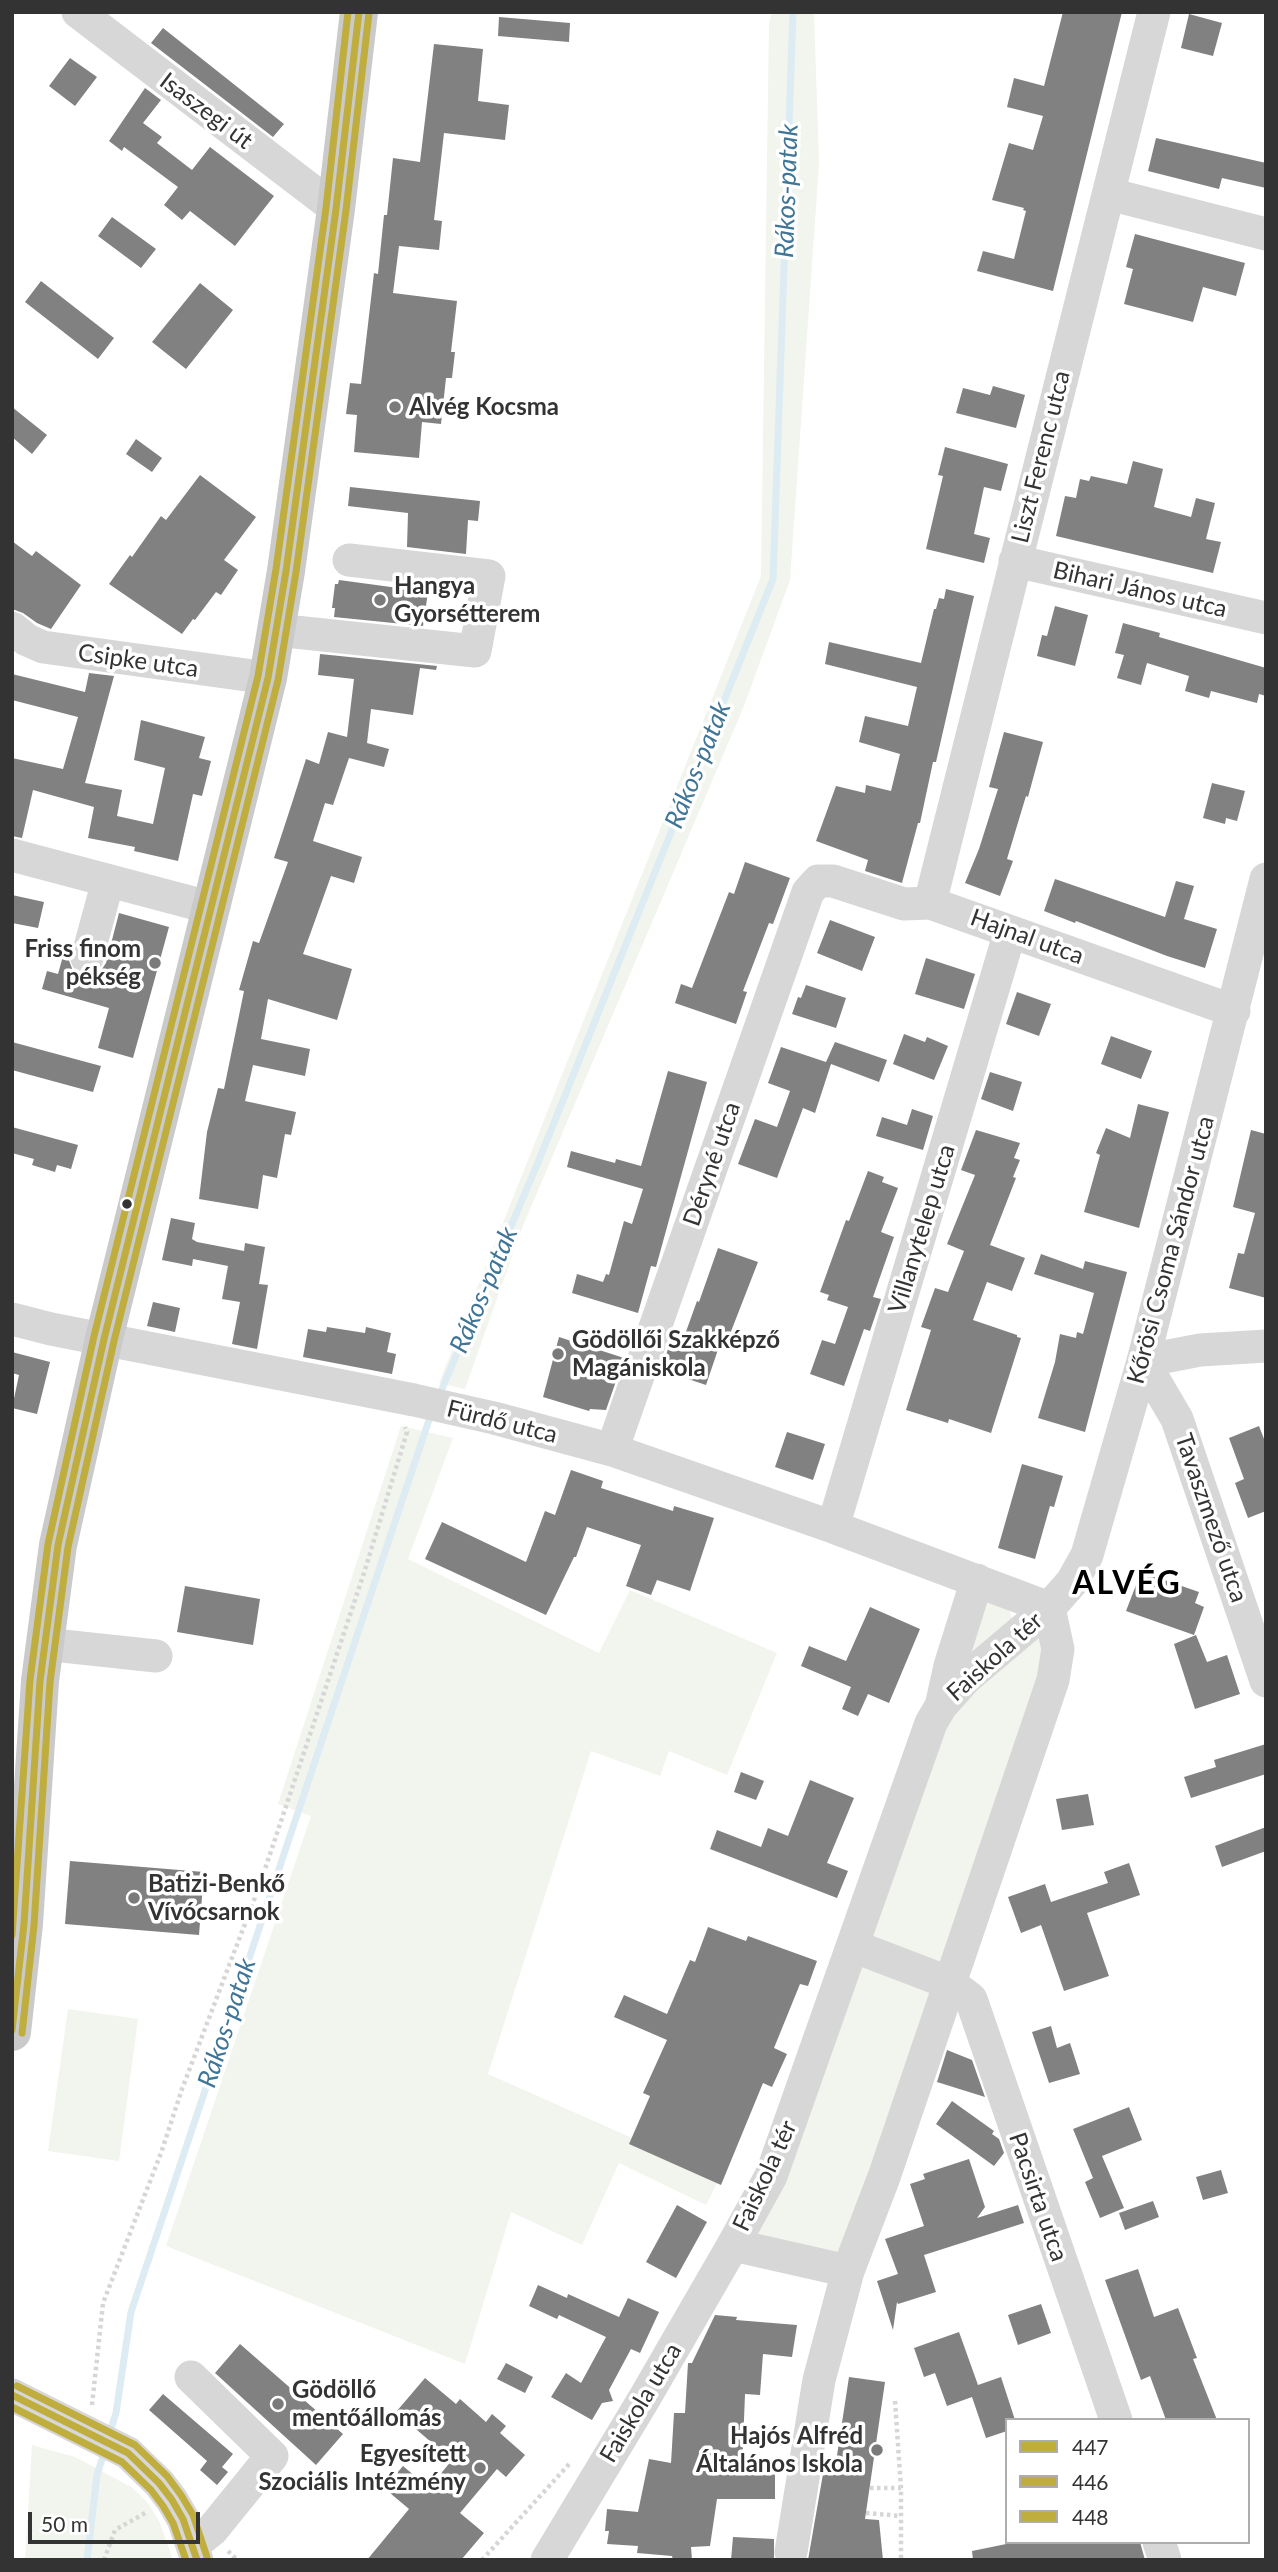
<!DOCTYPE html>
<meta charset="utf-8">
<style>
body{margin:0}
#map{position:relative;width:1278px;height:2572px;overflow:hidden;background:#fff;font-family:Lato,sans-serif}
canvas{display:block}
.frame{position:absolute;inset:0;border:14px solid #333;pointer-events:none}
.legend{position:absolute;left:1005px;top:2418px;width:245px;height:126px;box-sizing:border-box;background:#fff;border:2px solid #adadad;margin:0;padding:9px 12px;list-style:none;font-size:21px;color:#333}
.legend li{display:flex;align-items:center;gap:14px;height:35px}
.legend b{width:35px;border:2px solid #adadad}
.scale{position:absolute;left:28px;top:2512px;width:172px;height:32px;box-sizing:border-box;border:4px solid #333;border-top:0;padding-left:9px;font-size:21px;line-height:24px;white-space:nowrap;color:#333;-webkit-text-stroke:5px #fff;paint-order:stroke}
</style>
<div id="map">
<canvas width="1278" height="2572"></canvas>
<div class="frame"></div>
<ul class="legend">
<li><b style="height:9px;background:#bfad3e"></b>447</li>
<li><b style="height:9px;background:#bfad3e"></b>446</li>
<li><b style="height:9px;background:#bfad3e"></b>448</li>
</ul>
<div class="scale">50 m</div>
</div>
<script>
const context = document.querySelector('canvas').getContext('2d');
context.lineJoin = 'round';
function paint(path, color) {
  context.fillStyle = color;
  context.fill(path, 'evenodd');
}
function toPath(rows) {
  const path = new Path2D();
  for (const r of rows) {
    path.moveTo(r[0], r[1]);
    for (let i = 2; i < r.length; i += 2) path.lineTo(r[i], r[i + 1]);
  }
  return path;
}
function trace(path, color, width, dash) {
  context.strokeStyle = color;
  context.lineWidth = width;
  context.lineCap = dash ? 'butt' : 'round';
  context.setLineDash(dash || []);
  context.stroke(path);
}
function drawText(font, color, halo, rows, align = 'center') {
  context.font = font + ' Lato,sans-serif';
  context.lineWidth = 7;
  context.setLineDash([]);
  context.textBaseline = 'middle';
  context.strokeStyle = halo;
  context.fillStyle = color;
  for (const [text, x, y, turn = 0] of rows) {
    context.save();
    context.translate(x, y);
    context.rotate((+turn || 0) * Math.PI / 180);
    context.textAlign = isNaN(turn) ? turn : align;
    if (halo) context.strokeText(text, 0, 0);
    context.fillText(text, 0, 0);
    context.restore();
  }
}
paint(toPath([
 [772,12,814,12,819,164,790,580,744,706,522,1228,465,1389,439,1383,761,576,769,24],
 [401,1426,453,1438,408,1559,599,1653,630,1590,777,1653,727,1775,669,1751,660,1776,591,1751,488,2074,720,2177,706,2205,619,2163,582,2245,511,2212,465,2364,166,2246,311,1816,278,1804],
 [983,1601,1009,1609,1012,1618,969,1661],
 [1037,1633,1051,1635,946,1967,873,1939,873,1927,949,1716],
 [862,1966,934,1990,842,2256,759,2242,758,2231,789,2167,809,2118,856,1974],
 [68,2009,138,2019,119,2161,48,2151],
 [32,2445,75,2457,133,2488,148,2503,160,2523,173,2560,25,2560]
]), '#f1f5ed');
trace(toPath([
 [439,1396,539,1160,773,579,793,12],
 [109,2435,116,2413,131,2312,431,1414],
 [87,2560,97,2475,105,2450]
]), '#ddebf3', 7);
paint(toPath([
 [1063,12,1122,12,1053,291,977,271,983,251,1014,259,1026,211,1023,210,1024,208,992,200,1009,143,1033,150,1043,116,1007,107,1014,78,1044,86],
 [1189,14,1222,23,1213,56,1181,48],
 [499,17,570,23,569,42,498,36],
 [163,28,284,124,273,137,151,43],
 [434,44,483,49,478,101,509,105,505,140,444,133,434,220,442,221,439,250,399,246,393,293,457,301,451,352,455,352,452,378,446,378,441,424,422,422,419,458,354,452,357,415,346,414,350,383,361,384,374,273,378,274,384,215,387,215,393,158,420,162],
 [70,58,97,77,75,106,49,86],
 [145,88,161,100,143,123,162,137,157,143,192,170,210,147,274,196,235,246,190,211,182,220,164,205,178,187,124,147,122,151,109,141],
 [1156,138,1266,163,1266,188,1222,178,1219,189,1148,171],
 [112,217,156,249,141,268,98,236],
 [1135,234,1245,263,1236,296,1203,287,1193,322,1124,304,1133,269,1126,267],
 [41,281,114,338,98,359,25,302],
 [200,283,233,310,186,369,152,342],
 [993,386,1025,395,1016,428,956,413,963,388,990,395],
 [12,407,47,435,32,454,12,437],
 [136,439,162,458,152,472,126,454],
 [945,447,1008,464,1001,491,984,487,974,534,990,538,984,563,926,549,943,476,938,475],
 [1133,461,1163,469,1154,507,1191,517,1196,498,1215,503,1206,539,1221,542,1213,573,1056,536,1065,496,1076,498,1080,479,1089,481,1091,476,1127,484],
 [200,475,256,517,224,560,238,570,221,595,216,592,195,620,193,619,182,634,109,584,130,555,132,557,161,516,166,520],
 [350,487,480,501,478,521,468,520,466,554,407,547,408,513,348,506],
 [12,541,32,556,36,551,81,585,51,629,37,623,23,613,12,609],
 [339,580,428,592,423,626,334,617,335,608,332,608,335,584,338,584],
 [946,589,974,596,936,762,933,762,920,823,918,823,902,883,865,871,868,860,816,841,836,786,865,793,866,785,891,791,900,754,859,742,865,716,908,726,917,687,825,664,829,642,921,663,934,609,936,609,939,598,944,599],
 [1055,606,1088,615,1075,666,1037,656,1042,635,1047,636],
 [1123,623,1160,633,1159,637,1266,668,1266,696,1259,694,1257,703,1211,691,1209,698,1185,691,1189,676,1147,663,1141,685,1117,678,1124,655,1115,653],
 [320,654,437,666,436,670,420,668,413,715,371,709,367,743,389,749,384,767,349,758,333,805,325,803,313,841,362,857,354,883,331,876,303,954,352,969,337,1020,268,999,261,1039,310,1049,305,1076,253,1065,245,1101,296,1112,291,1135,285,1134,277,1178,263,1175,258,1209,199,1199,207,1132,218,1088,224,1089,244,991,239,990,253,941,259,943,288,862,274,858,292,803,306,759,319,764,328,732,347,737,354,679,318,675],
 [89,673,114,676,85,783,122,790,117,816,153,824,165,768,134,760,141,720,205,737,199,758,211,761,202,796,193,794,178,861,134,851,135,847,88,838,94,807,33,790,22,838,12,836,12,758,63,769,78,717,12,700,12,674,85,692],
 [1004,732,1043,742,1028,797,1026,796,1007,859,1013,861,1000,896,965,883,979,849,998,789,989,787],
 [1212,783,1245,791,1237,821,1226,818,1225,824,1203,818],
 [745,862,790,878,773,924,769,923,743,991,747,992,736,1024,675,1003,681,984,692,988,729,892,734,894],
 [1055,879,1165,917,1176,881,1194,886,1184,919,1217,929,1205,968,1167,956,1076,921,1075,923,1044,911],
 [12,895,44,902,38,928,12,923],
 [119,913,169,927,133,1058,98,1048,109,1008,42,989,47,971,58,974,63,956,68,958,73,971,81,976,91,977,100,972,106,963],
 [830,920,875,937,862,971,817,953],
 [926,958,975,974,964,1009,915,994],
 [806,985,846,998,836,1028,792,1014,798,997,801,998],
 [1017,992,1051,1004,1039,1036,1006,1024],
 [904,1034,925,1042,927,1037,948,1046,934,1080,893,1064],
 [1111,1036,1152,1051,1141,1079,1101,1064],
 [12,1042,101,1066,93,1092,12,1070],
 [835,1042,887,1060,879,1082,831,1064,815,1113,803,1108,777,1178,738,1164,755,1119,777,1127,790,1091,768,1083,781,1047,826,1062],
 [668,1071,707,1082,656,1267,651,1266,638,1313,572,1293,577,1274,603,1282,606,1274,609,1275,624,1221,632,1224,643,1189,567,1167,571,1151,615,1163,616,1159,641,1166],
 [990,1072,1022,1082,1013,1111,981,1099],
 [1138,1104,1169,1112,1139,1228,1084,1212,1100,1155,1096,1153,1106,1128,1130,1138],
 [912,1109,933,1116,923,1150,876,1136,882,1117,907,1125],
 [12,1127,78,1145,71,1169,57,1165,55,1172,32,1165,34,1159,12,1153],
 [976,1130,1020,1143,1014,1158,1020,1160,1013,1177,1016,1178,990,1245,1025,1258,1012,1291,987,1282,973,1320,1017,1335,1017,1337,1021,1338,991,1433,949,1419,948,1423,906,1410,931,1330,921,1327,935,1288,948,1292,964,1251,947,1244,975,1175,961,1170],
 [1251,1130,1266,1134,1266,1298,1229,1288,1238,1253,1244,1254,1255,1213,1233,1207],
 [868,1171,884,1177,882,1182,898,1188,881,1232,894,1237,873,1297,881,1299,870,1331,864,1329,844,1386,810,1374,822,1340,835,1344,848,1307,827,1300,829,1295,820,1292,846,1220,849,1221],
 [171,1218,195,1223,192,1239,197,1242,244,1251,245,1243,265,1247,259,1284,268,1285,257,1349,232,1344,240,1302,222,1299,228,1266,193,1259,192,1266,162,1260],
 [718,1248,758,1262,730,1334,724,1332,706,1385,661,1370,672,1337,683,1340,697,1301,699,1302],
 [1041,1254,1083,1269,1085,1261,1127,1272,1085,1432,1038,1418,1055,1362,1060,1334,1076,1338,1077,1332,1083,1334,1094,1293,1034,1274],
 [153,1302,180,1308,175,1332,147,1326],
 [327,1327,365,1333,366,1327,391,1333,387,1352,396,1354,392,1374,303,1357,308,1329,326,1332],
 [559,1337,624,1358,606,1410,590,1409,589,1411,543,1397],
 [12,1352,50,1362,37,1414,12,1408,19,1375,12,1373],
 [1259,1426,1266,1444,1266,1511,1248,1518,1235,1483,1244,1479,1229,1438],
 [787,1432,825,1444,813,1480,775,1467],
 [1022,1464,1063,1476,1054,1507,1050,1506,1035,1559,998,1548],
 [571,1470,603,1481,601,1488,673,1511,674,1506,714,1518,690,1591,657,1580,651,1595,626,1586,641,1545,587,1527,576,1557,574,1557,546,1615,425,1559,442,1522,526,1562,545,1511,555,1515],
 [1141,1572,1199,1592,1195,1603,1204,1607,1194,1635,1126,1611],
 [185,1586,260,1599,253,1645,177,1632],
 [870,1607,920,1629,889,1703,868,1694,858,1716,842,1709,851,1687,801,1666,809,1646,846,1661],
 [1196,1635,1207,1662,1227,1655,1240,1694,1195,1709,1174,1644],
 [1266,1744,1266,1774,1191,1798,1184,1777,1216,1767,1214,1760],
 [741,1772,764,1781,756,1800,734,1792],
 [810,1780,854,1798,827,1863,848,1871,837,1898,710,1849,717,1830,761,1847,768,1828,788,1836],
 [1088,1794,1094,1825,1062,1830,1056,1799],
 [1266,1827,1266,1851,1222,1867,1215,1846],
 [70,1861,204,1872,199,1935,65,1924],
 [1129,1863,1140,1895,1087,1913,1109,1976,1064,1991,1041,1925,1021,1933,1008,1897,1045,1884,1051,1902,1108,1883,1104,1872],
 [708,1927,746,1941,748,1936,817,1961,808,1986,800,1984,774,2048,787,2054,772,2087,763,2083,721,2185,629,2144,650,2096,643,2093,667,2040,614,2017,624,1995,667,2014,690,1960,695,1962],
 [1051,2026,1057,2048,1070,2043,1080,2074,1049,2083,1032,2032],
 [947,2050,972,2060,985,2097,937,2082],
 [952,2101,994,2131,992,2134,999,2139,1004,2153,994,2166,936,2124],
 [1129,2107,1142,2140,1102,2156,1124,2208,1100,2218,1085,2182,1093,2178,1073,2129],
 [969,2159,985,2207,977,2218,1018,2205,1024,2223,924,2255,936,2292,898,2304,897,2302,893,2330,877,2281,898,2274,885,2239,924,2226,910,2184,925,2179,923,2174],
 [1221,2170,1228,2193,1203,2200,1196,2177],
 [1153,2201,1159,2217,1125,2230,1119,2213],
 [677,2205,707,2222,676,2278,646,2262],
 [1138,2269,1154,2317,1178,2308,1197,2358,1193,2359,1217,2420,1166,2420,1150,2376,1141,2380,1105,2280],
 [538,2285,567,2298,568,2294,619,2317,628,2298,659,2312,640,2353,631,2349,609,2390,613,2401,602,2403,592,2420,551,2397,566,2373,581,2383,606,2337,559,2315,557,2319,529,2306],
 [1041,2304,1051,2333,1018,2345,1008,2315],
 [715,2315,737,2317,736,2320,797,2325,792,2357,763,2354,760,2395,745,2394,742,2471,775,2471,775,2499,717,2499,710,2546,691,2547,692,2560,673,2560,672,2556,637,2553,638,2546,607,2544,609,2531,605,2531,607,2509,638,2512,649,2459,671,2463,674,2413,685,2413,688,2363,692,2363],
 [959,2332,978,2385,1001,2377,1015,2420,1007,2420,1007,2431,986,2438,972,2397,947,2406,935,2373,924,2377,914,2348],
 [240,2344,343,2434,316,2465,215,2373],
 [506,2363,533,2377,525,2393,497,2379],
 [849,2377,885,2382,865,2519,879,2520,883,2560,808,2560,823,2474,834,2475],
 [425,2378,456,2404,460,2399,486,2422,492,2414,506,2426,500,2433,525,2455,506,2477,497,2469,460,2513,484,2533,461,2560,367,2560,409,2509,384,2488,403,2466,429,2488,452,2460,396,2412],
 [163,2394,233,2454,222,2467,228,2472,217,2485,200,2470,207,2461,149,2410],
 [733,2537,774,2539,774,2560,731,2560],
 [1016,2542,1140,2542,1145,2560,973,2560,972,2551]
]), '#818181');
trace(toPath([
 [895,2401,901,2488,901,2560],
 [92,2405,103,2303,161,2153,182,2089,259,1887,364,1573,407,1432,405,1427],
 [870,2488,901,2488],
 [866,2513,901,2516],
 [228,2551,237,2560],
 [104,2560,115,2530,147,2512],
 [482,2560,571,2462]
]), '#d6d6d6', 4.5, [3.5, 3.5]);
trace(toPath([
 [78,12,336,209],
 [1109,194,1266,234],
 [1015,561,1266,618],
 [12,628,27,640,43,647,268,678],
 [276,630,475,651,489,576,349,560],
 [12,855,212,908],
 [930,903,1154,12],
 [87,958,108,881],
 [12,1319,51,1329,414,1400,494,1418,612,1450,833,1527,1049,1608],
 [1266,1346,1200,1350,1143,1361,1177,1419,1266,1681],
 [612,1450,808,892,818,881,833,881,904,904,930,903,1234,1011],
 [833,1527,1010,932],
 [44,1644,156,1656],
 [942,1702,950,1666,977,1580],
 [853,1946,950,1983,971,1999,1116,2420],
 [733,2245,848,2271],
 [191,2377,272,2456,212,2530,193,2545],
 [12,2395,128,2453,159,2483,172,2500,183,2519,197,2560],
 [1159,2542,1165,2560],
 [791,2552,819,2380,848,2271,884,2177,1053,1680,1058,1649,1049,1608],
 [547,2560,644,2399,733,2245,771,2176,931,1723,941,1706,965,1679,1049,1608,1072,1582,1087,1555,1143,1361,1266,879]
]), '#d7d7d7', 33);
trace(toPath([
 [12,2032,24,1924,40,1681,58,1545,104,1339,268,678,286,571,336,209,359,12]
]), '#cacaca', 38);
trace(toPath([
 [12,2030,24,1924,40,1681,58,1545,104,1339,268,678,286,571,336,209,359,12],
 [12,2395,128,2453,159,2483,172,2500,183,2519,197,2560]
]), '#bfad3e', 7);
trace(toPath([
 [22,2033,34,1925,50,1682,68,1547,114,1341,278,680,296,572,346,210,369,13],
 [12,2407,122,2462,151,2490,163,2506,173,2523,186,2560]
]), '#bfad3e', 7);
trace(toPath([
 [12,1935,30,1680,48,1544,94,1336,258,676,276,569,326,208,348,12],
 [17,2386,135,2445,167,2476,181,2495,193,2515,207,2557]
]), '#bfad3e', 7);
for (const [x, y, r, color] of [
 [395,407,7,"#7a7a7a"],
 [380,600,7,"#7a7a7a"],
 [155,963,7,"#7a7a7a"],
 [127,1204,6,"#333"],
 [558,1354,7,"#7a7a7a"],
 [134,1898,7,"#7a7a7a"],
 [278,2404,7,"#7a7a7a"],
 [877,2450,7,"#7a7a7a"],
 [480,2468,7,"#7a7a7a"]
]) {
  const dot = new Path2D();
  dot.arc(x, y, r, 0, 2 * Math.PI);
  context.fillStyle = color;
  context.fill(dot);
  trace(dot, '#fff', 2.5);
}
drawText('24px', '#333', '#fff', [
 ["Isaszegi út",206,111,37],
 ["Liszt Ferenc utca",1041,457,-76],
 ["Bihari János utca",1140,590,13],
 ["Csipke utca",138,661,8],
 ["Hajnal utca",1027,937,20],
 ["Déryné utca",712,1164,-71],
 ["Villanytelep utca",922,1229,-73],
 ["Kőrösi Csoma Sándor utca",1171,1250,-75],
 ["Fürdő utca",502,1422,14],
 ["Tavaszmező utca",1211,1518,71],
 ["Faiskola tér",995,1657,-42],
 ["Faiskola tér",765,2176,-65],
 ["Pacsirta utca",1038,2197,71],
 ["Faiskola utca",641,2403,-59]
]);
drawText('bold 24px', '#333', '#fff', [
 ["Alvég Kocsma",409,407],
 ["Hangya",394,586],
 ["Gyorsétterem",394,614],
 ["Friss finom",141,949,"right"],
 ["pékség",141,977,"right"],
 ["Gödöllői Szakképző",572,1340],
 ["Magániskola",572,1368],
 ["Batizi-Benkő",148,1884],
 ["Vívócsarnok",148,1912],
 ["Gödöllő",292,2390],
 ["mentőállomás",292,2418],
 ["Hajós Alfréd",863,2436,"right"],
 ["Általános Iskola",863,2464,"right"],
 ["Egyesített",466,2454,"right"],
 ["Szociális Intézmény",466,2482,"right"]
], 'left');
drawText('italic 26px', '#3f7597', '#fff', [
 ["Rákos-patak",787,191,-88],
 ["Rákos-patak",698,765,-68],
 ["Rákos-patak",484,1290,-67],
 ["Rákos-patak",227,2023,-72]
]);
context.letterSpacing = '2px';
drawText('bold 32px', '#000', '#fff', [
 ["ALVÉG",1127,1584]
]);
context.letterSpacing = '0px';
</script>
